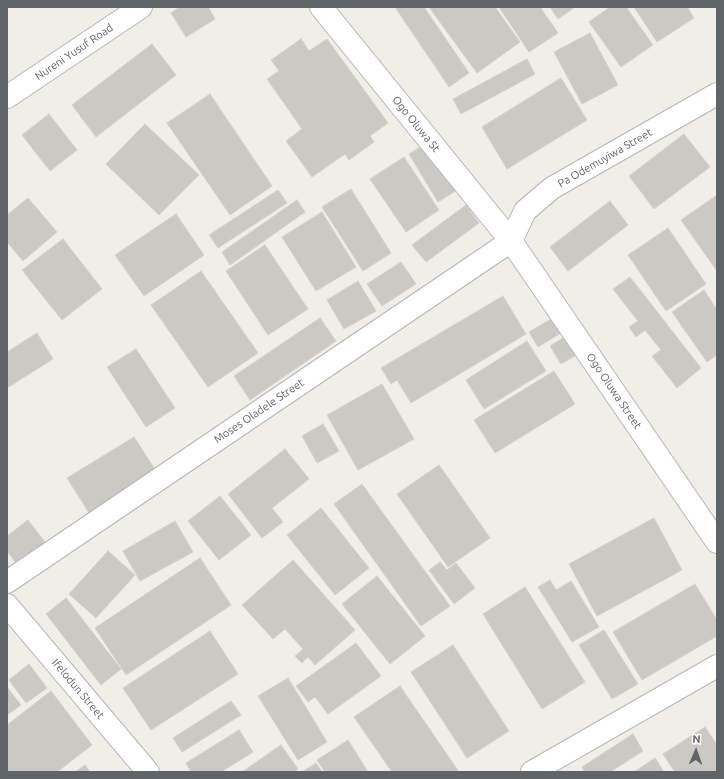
<!DOCTYPE html>
<style>
body{margin:0}
#map{position:relative;width:724px;height:779px;overflow:hidden;background:#f1eee8;font-family:Ubuntu,sans-serif}
canvas{display:block}
.frame{position:absolute;inset:0;border:8px solid #5f6468;pointer-events:none}
.north{position:absolute;left:676px;top:731px;width:40px;height:40px;-webkit-text-stroke:3px #fff;paint-order:stroke;rotate:2deg;font-size:11px;font-weight:700;line-height:16px;text-align:center;color:#5f6468}
.north::after{content:'';display:block;margin:auto;width:14px;height:18px;background:#5f6468;clip-path:polygon(50% 0,100% 100%,50% 72%,0 100%)}
</style>
<div id="map">
<canvas width="724" height="779"></canvas>
<div class="frame"></div>
<div class="north">N</div>
</div>
<script>
const context = document.querySelector('canvas').getContext('2d');
context.lineJoin = 'round';
function paint(path, color) {
  context.fillStyle = color;
  context.fill(path, 'evenodd');
}
function toPath(rows) {
  const path = new Path2D();
  for (const r of rows) {
    path.moveTo(r[0], r[1]);
    for (let i = 2; i < r.length; i += 2) path.lineTo(r[i], r[i + 1]);
  }
  return path;
}
function trace(path, color, width, dash) {
  context.strokeStyle = color;
  context.lineWidth = width;
  context.lineCap = dash ? 'butt' : 'round';
  context.setLineDash(dash || []);
  context.stroke(path);
}
function drawText(font, color, halo, rows, align = 'center') {
  context.font = font + ' Ubuntu,sans-serif';
  context.lineWidth = 4;
  context.setLineDash([]);
  context.textBaseline = 'middle';
  context.strokeStyle = halo;
  context.fillStyle = color;
  for (const [text, x, y, turn = 0] of rows) {
    context.save();
    context.translate(x, y);
    context.rotate((+turn || 0) * Math.PI / 180);
    context.textAlign = isNaN(turn) ? turn : align;
    if (halo) context.strokeText(text, 0, 0);
    context.fillText(text, 0, 0);
    context.restore();
  }
}
const building = toPath([
 [180,7,208,7,215,19,186,37,171,13,180,7],
 [395,7,424,7,469,73,449,87,395,7],
 [429,7,495,7,520,42,477,73,429,7],
 [499,7,540,7,558,33,529,52,499,7],
 [550,7,575,7,558,19,550,7],
 [610,7,626,7,653,45,621,67,589,22,610,7],
 [634,7,687,7,694,18,657,42,634,7],
 [590,33,618,85,582,104,554,52,590,33],
 [301,39,309,51,327,39,388,123,370,136,374,142,349,160,345,154,312,177,286,141,302,129,267,79,279,71,271,60,301,39],
 [152,44,176,75,96,137,72,105,152,44],
 [527,59,535,74,461,114,453,99,527,59],
 [561,78,587,120,507,169,482,127,561,78],
 [210,94,272,186,230,215,167,123,210,94],
 [49,114,77,150,50,171,22,135,49,114],
 [145,124,199,175,159,215,106,164,145,124],
 [684,134,710,167,654,209,629,176,684,134],
 [428,142,457,190,438,202,409,154,428,142],
 [404,157,439,210,406,232,370,179,404,157],
 [351,189,391,253,363,271,322,207,351,189],
 [278,190,287,203,218,248,209,235,278,190],
 [717,195,717,271,681,220,717,195],
 [28,198,57,232,23,261,7,242,7,215,28,198],
 [297,200,305,212,230,265,222,252,297,200],
 [610,201,628,225,568,271,550,247,610,201],
 [466,205,479,223,426,262,412,245,466,205],
 [322,212,356,267,316,291,282,237,322,212],
 [176,214,204,255,144,296,115,255,176,214],
 [668,228,706,284,666,311,628,255,668,228],
 [63,239,102,289,62,320,22,270,63,239],
 [265,245,308,309,268,335,226,271,265,245],
 [401,262,416,284,382,306,367,284,401,262],
 [201,271,258,353,208,387,151,305,201,271],
 [630,277,701,368,677,388,652,356,661,350,645,330,636,337,629,327,638,321,613,289,630,277],
 [358,281,376,311,344,329,327,300,358,281],
 [704,290,717,310,717,355,707,362,672,312,704,290],
 [503,296,526,334,411,403,397,380,391,384,381,368,503,296],
 [320,318,336,341,250,400,234,376,320,318],
 [553,318,561,333,538,347,529,332,553,318],
 [37,333,53,359,7,388,7,352,37,333],
 [566,336,578,354,561,364,550,346,566,336],
 [527,341,546,371,484,409,466,380,527,341],
 [136,349,175,408,146,427,107,367,136,349],
 [554,371,575,404,495,453,474,420,554,371],
 [382,384,414,439,358,470,327,415,382,384],
 [323,424,339,451,317,463,302,436,323,424],
 [134,437,158,474,91,516,67,478,134,437],
 [285,449,309,479,272,508,283,522,262,538,228,494,285,449],
 [439,465,490,538,448,567,397,494,439,465],
 [362,484,450,606,421,626,334,504,362,484],
 [220,496,251,535,219,560,188,521,220,496],
 [321,508,369,568,335,595,287,535,321,508],
 [654,518,682,570,597,616,569,564,654,518],
 [28,520,45,542,16,563,7,551,7,536,28,520],
 [175,521,193,552,140,581,123,551,175,521],
 [108,551,135,575,96,618,69,594,108,551],
 [200,558,231,605,126,675,95,628,200,558],
 [293,560,355,630,315,665,308,657,302,663,295,656,303,649,285,629,273,639,242,605,293,560],
 [440,562,447,570,456,563,475,588,454,604,429,570,440,562],
 [377,576,425,636,390,664,342,604,377,576],
 [550,580,556,590,571,581,599,627,572,642,538,587,550,580],
 [695,584,717,620,717,636,642,680,613,632,695,584],
 [525,587,585,682,542,709,483,614,525,587],
 [66,598,121,669,101,685,46,614,66,598],
 [604,630,638,684,612,699,579,645,604,630],
 [210,631,238,674,151,730,123,688,210,631],
 [356,643,381,676,328,714,315,697,308,702,296,686,356,643],
 [453,645,509,731,467,758,411,672,453,645],
 [29,664,47,688,26,703,9,680,29,664],
 [288,678,327,742,298,760,258,696,288,678],
 [400,686,459,772,392,772,354,717,400,686],
 [7,687,21,705,7,715,7,687],
 [51,691,92,745,57,772,7,772,7,725,51,691],
 [231,701,241,715,182,752,173,738,231,701],
 [705,727,717,745,717,772,675,772,663,754,705,727],
 [239,730,253,752,221,772,191,772,186,763,239,730],
 [633,734,643,751,610,772,585,772,582,767,633,734],
 [348,740,368,772,325,772,317,760,348,740],
 [281,745,298,769,293,772,242,772,281,745],
 [655,758,664,772,634,772,655,758],
 [316,763,322,772,302,772,316,763],
 [85,765,90,772,75,772,85,765]
]);
paint(building, '#ccc9c5');
trace(building, '#d5cfc6', 1);
const minor = toPath([
 [321,7,511,241,717,542],
 [7,582,511,241],
 [532,772,717,666]
]);
const tertiary = toPath([
 [7,97,141,7],
 [511,241,525,211,552,188,717,94],
 [7,605,148,772]
]);
trace(minor, '#b3b6ba', 24);
trace(tertiary, '#b3b6ba', 24);
trace(minor, '#fff', 22);
trace(tertiary, '#fff', 22);
drawText('11px', '#5f6468', '#fff', [
 ["Nureni Yusuf Road",74,52,-34],
 ["Ogo Oluwa St",416,124,51],
 ["Pa Odemuyiwa Street",605,158,-30],
 ["Ogo Oluwa Street",614,391,56],
 ["Moses Oladele Street",259,411,-34],
 ["Ifelodun Street",78,689,50]
]);
</script>
